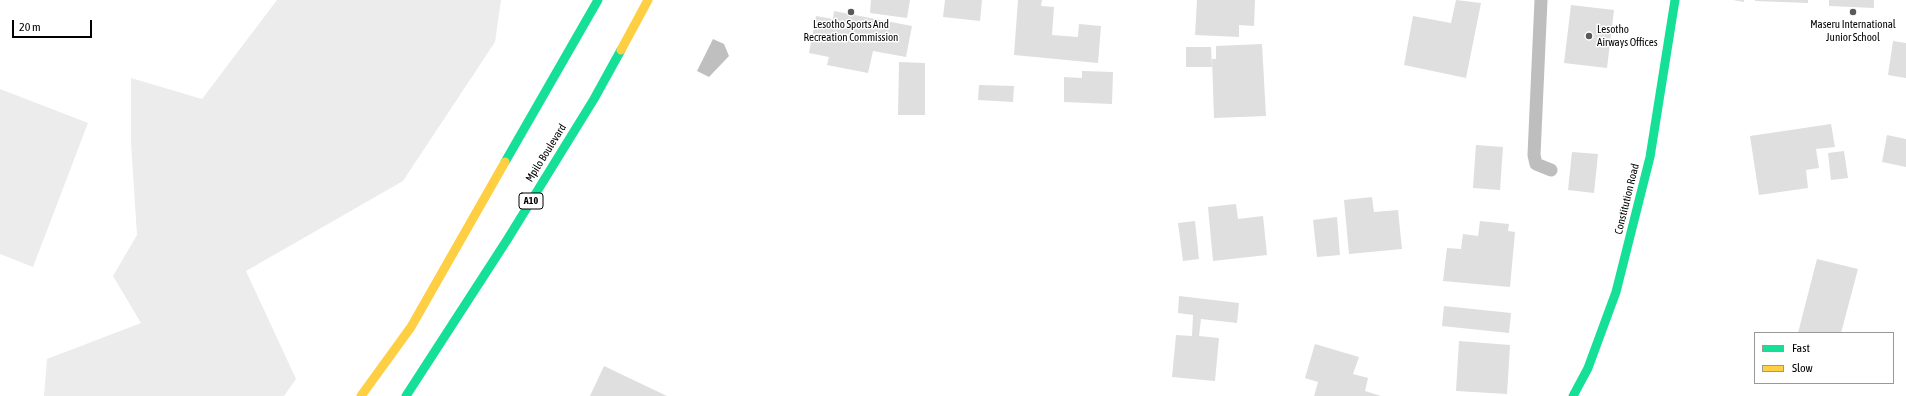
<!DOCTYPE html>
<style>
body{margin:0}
#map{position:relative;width:1906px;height:396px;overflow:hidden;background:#fff;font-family:"Asap Condensed",sans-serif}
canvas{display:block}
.legend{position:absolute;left:1754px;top:332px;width:140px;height:52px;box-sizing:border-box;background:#fff;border:1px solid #999;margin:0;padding:5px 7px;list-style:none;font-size:12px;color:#000}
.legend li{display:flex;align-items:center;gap:8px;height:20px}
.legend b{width:20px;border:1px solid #999}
.scale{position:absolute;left:12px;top:20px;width:80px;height:18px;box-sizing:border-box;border:2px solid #000;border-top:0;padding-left:5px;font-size:12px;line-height:14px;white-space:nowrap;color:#000;-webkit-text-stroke:3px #fff;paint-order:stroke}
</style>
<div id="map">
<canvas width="1906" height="396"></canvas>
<ul class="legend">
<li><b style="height:5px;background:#16e098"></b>Fast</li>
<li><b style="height:5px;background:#ffcf43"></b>Slow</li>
</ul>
<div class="scale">20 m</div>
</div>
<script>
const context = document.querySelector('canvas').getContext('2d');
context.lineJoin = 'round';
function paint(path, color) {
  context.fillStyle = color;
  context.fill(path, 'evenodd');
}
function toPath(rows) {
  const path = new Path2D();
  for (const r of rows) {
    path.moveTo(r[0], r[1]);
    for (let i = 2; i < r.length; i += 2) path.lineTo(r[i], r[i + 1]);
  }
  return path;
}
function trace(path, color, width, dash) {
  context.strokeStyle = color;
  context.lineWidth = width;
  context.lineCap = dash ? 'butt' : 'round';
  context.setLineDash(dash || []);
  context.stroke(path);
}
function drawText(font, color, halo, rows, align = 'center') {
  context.font = font + ' "Asap Condensed",sans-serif';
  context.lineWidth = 3;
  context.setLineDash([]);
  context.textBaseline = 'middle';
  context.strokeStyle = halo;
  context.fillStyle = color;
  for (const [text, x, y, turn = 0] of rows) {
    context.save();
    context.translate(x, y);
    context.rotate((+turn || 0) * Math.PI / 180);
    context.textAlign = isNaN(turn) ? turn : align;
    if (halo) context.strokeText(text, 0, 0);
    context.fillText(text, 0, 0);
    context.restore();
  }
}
paint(toPath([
 [277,0,501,0,495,42,403,181,246,271,296,379,284,396,44,396,47,359,141,323,113,276,137,235,131,143,131,78,202,99],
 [0,89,88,123,33,267,0,254]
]), '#ececec');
paint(toPath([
 [713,39,724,44,729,56,709,77,697,71]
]), '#bfbfbf');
paint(toPath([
 [871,0,910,0,907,18,870,13],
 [945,0,982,0,980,21,943,17],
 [1018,0,1042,0,1041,6,1054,7,1052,35,1078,37,1079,24,1101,26,1098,63,1014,55],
 [1197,0,1255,0,1254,26,1239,25,1239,37,1195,35],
 [1456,0,1481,3,1466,78,1404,65,1413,16,1451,23],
 [1733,0,1744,0,1744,2],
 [1755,0,1808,0,1808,3,1755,1],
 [1829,0,1874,0,1874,8,1829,6],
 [1571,5,1614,10,1607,68,1564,63],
 [834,11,912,26,906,57,873,51,868,73,827,65,829,57,809,53,816,16,833,19],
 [1893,41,1906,43,1906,78,1888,75],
 [1262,44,1266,116,1214,118,1212,59,1216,59,1216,46],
 [1186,47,1211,47,1212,67,1186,67],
 [899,62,925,63,925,115,898,115],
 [1082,71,1113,72,1112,104,1064,102,1064,77,1082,78],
 [979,85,1014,86,1013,102,978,100],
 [1831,124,1835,147,1816,149,1819,168,1806,170,1808,188,1759,195,1750,136],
 [1887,135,1906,139,1906,167,1882,162],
 [1476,145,1503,147,1500,190,1473,188],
 [1844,151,1848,178,1831,180,1828,153],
 [1572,152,1598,154,1594,193,1568,190],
 [1372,197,1374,212,1398,210,1402,249,1349,254,1344,200],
 [1236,204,1238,219,1263,216,1267,255,1213,261,1208,207],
 [1337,217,1340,255,1317,257,1313,220],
 [1195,221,1199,259,1183,261,1178,223],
 [1480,221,1509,224,1508,231,1515,232,1510,287,1443,281,1447,248,1461,249,1463,234,1478,236],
 [1817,259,1858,269,1841,333,1798,333],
 [1179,296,1239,303,1237,323,1201,319,1199,336,1219,338,1215,381,1172,377,1176,335,1192,336,1193,315,1178,313],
 [1444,306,1511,313,1509,333,1442,326],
 [1459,341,1510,345,1507,394,1456,391],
 [1315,344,1359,357,1353,374,1368,378,1365,391,1381,396,1314,396,1318,382,1305,378],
 [604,366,667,396,590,396]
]), '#dfdfdf');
trace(toPath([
 [1541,0,1534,155,1536,164,1551,170]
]), '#bebebe', 13);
trace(toPath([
 [505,162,598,0],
 [406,396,507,240,594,99,621,50],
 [1573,396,1588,368,1616,292,1650,157,1675,0]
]), '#16e098', 9);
trace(toPath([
 [621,50,648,0],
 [361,396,411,327,505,162]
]), '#ffcf43', 9);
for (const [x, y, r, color] of [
 [851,12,4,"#595959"],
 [1853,12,4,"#595959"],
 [1589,36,4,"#595959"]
]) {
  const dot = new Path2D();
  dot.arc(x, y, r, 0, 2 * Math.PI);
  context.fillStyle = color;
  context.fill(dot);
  trace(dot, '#fff', 1.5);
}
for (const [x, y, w] of [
 [531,201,24]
]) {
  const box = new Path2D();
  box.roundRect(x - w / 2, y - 8, w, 16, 3);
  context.fillStyle = '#fff';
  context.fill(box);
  trace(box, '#000', 1);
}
drawText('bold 10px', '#000', null, [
 ["A10",531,201]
]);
drawText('11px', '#000', '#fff', [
 ["Lesotho Sports And",851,25],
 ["Recreation Commission",851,38],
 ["Maseru International",1853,25],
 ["Junior School",1853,38],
 ["Lesotho",1597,30,"left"],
 ["Airways Offices",1597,43,"left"]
]);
drawText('11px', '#000', '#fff', [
 ["Mpilo Boulevard",546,153,-58],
 ["Constitution Road",1627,199,-76]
]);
</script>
